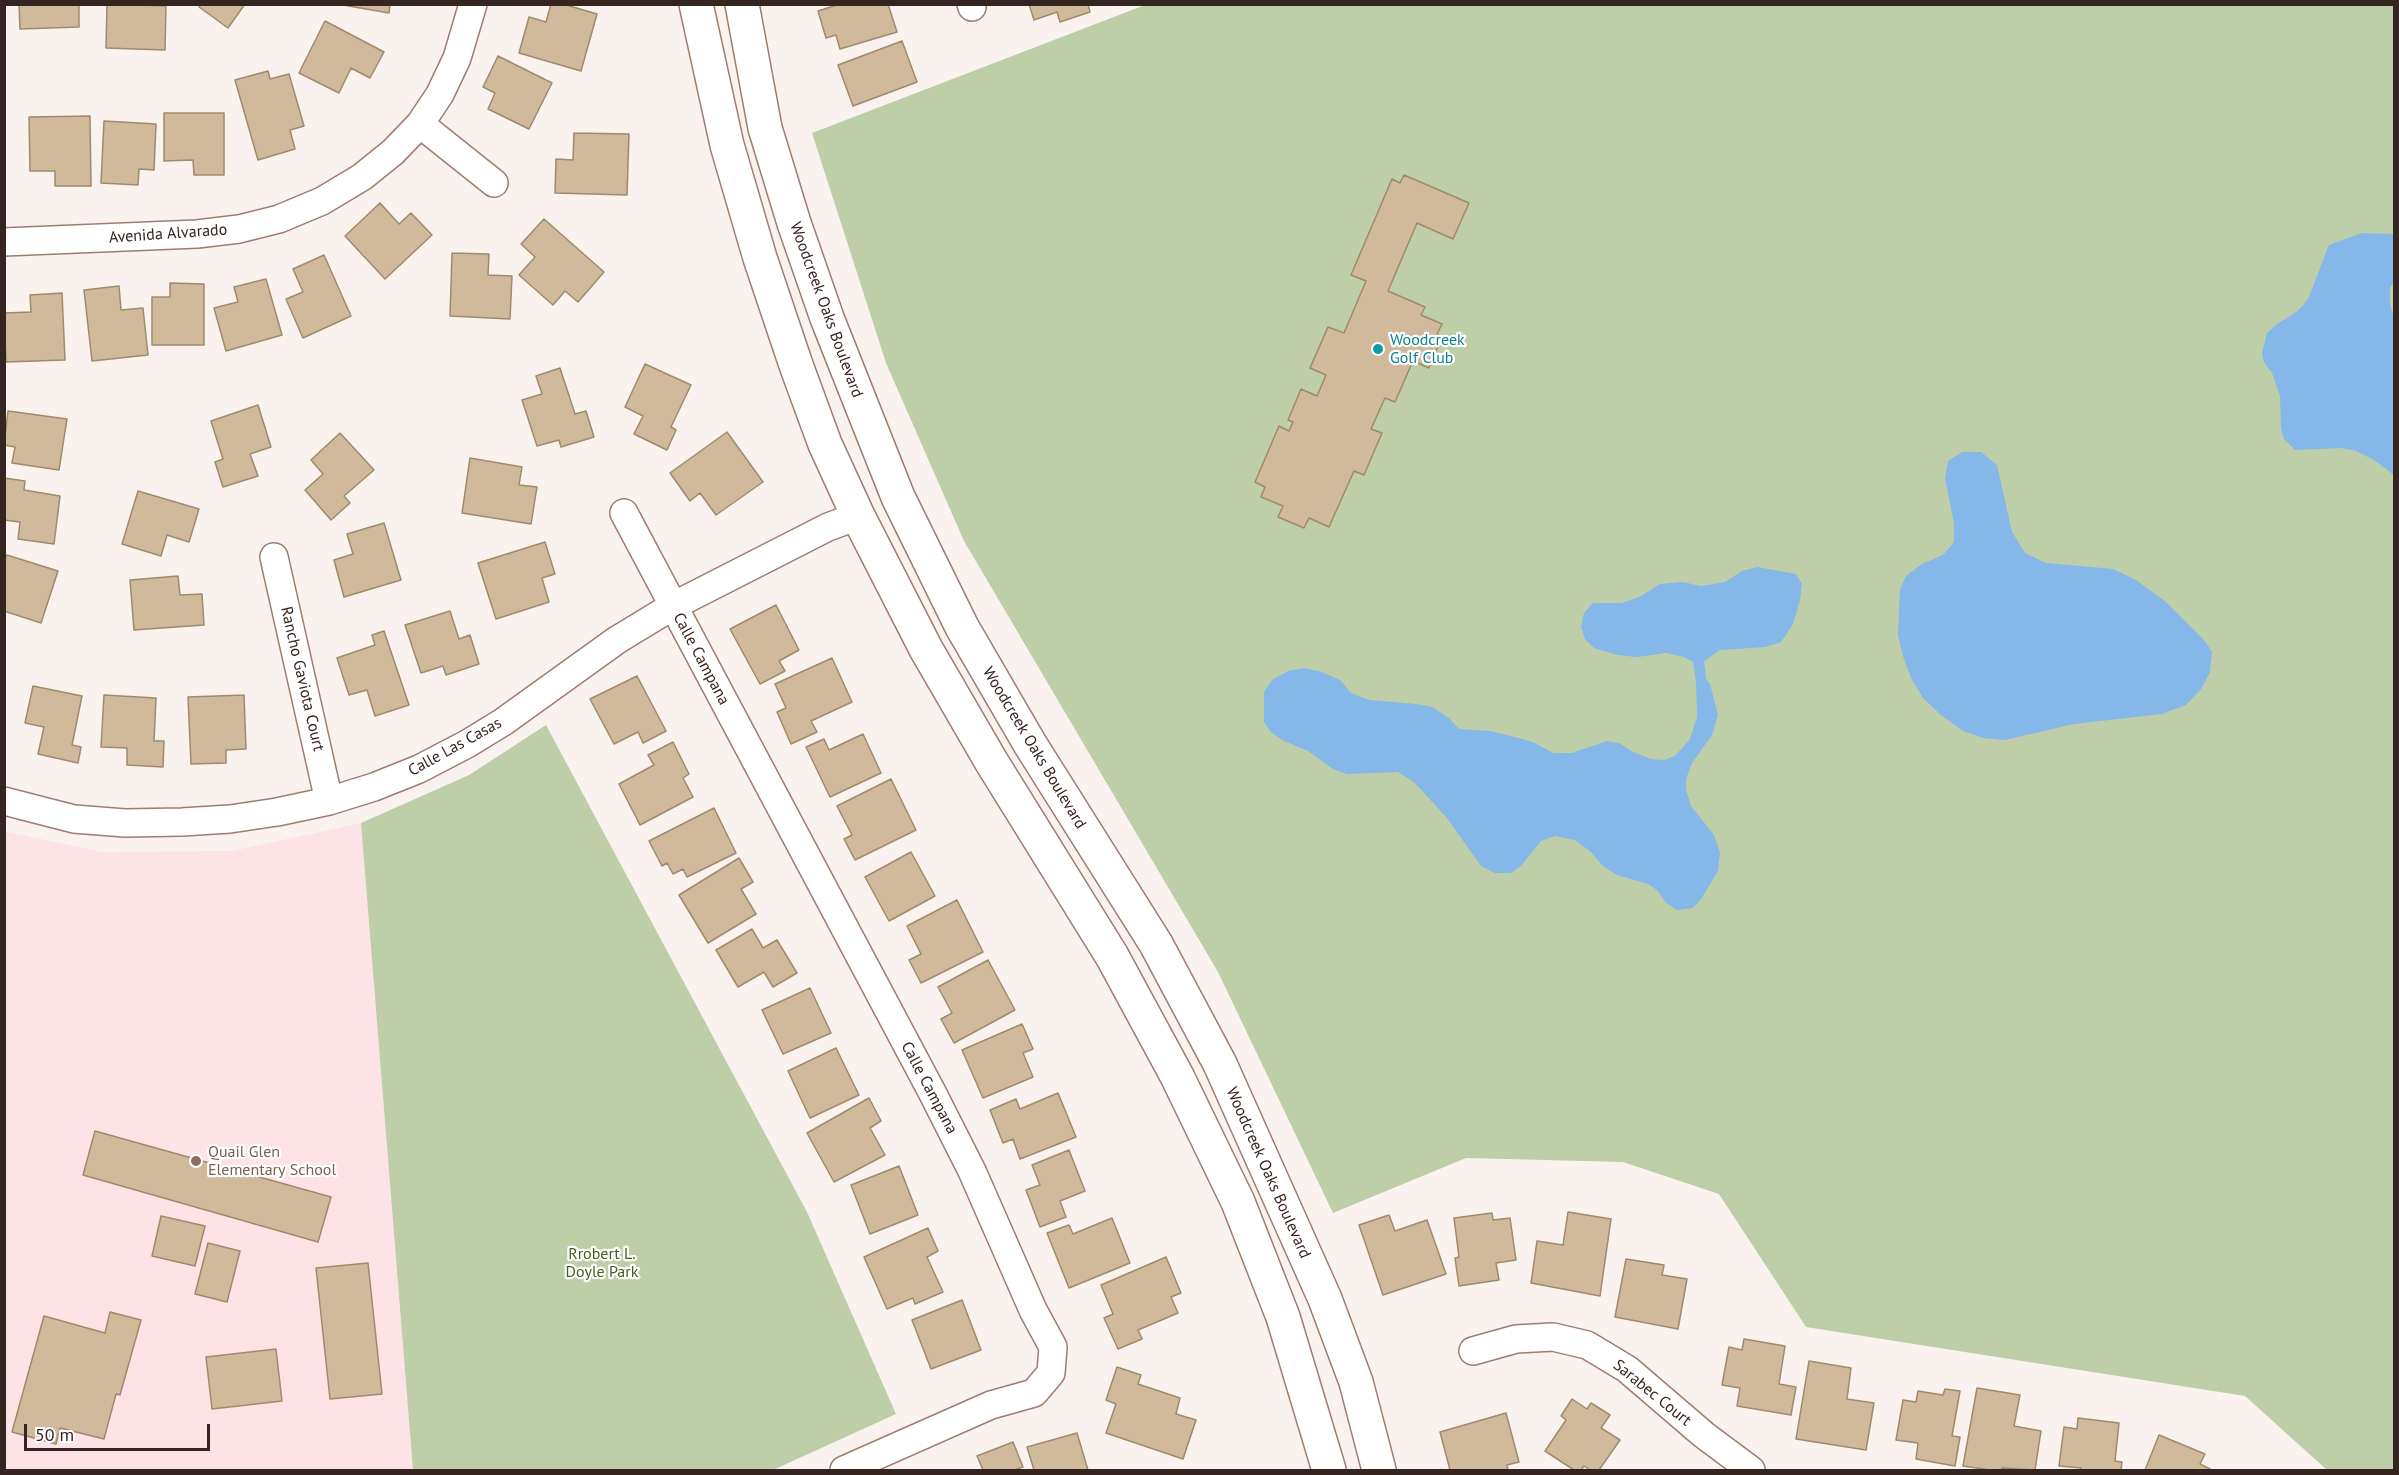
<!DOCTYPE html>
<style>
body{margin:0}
#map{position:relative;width:2399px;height:1475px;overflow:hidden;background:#faf2ef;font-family:"PT Sans",sans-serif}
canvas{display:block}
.frame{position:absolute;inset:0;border:6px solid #342520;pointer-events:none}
.scale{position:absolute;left:24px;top:1424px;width:186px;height:27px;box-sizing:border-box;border:3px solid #342520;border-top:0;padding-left:8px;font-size:18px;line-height:21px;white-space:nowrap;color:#342520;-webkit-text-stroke:4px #fff;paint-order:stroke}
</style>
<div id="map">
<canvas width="2399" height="1475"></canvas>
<div class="frame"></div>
<div class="scale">50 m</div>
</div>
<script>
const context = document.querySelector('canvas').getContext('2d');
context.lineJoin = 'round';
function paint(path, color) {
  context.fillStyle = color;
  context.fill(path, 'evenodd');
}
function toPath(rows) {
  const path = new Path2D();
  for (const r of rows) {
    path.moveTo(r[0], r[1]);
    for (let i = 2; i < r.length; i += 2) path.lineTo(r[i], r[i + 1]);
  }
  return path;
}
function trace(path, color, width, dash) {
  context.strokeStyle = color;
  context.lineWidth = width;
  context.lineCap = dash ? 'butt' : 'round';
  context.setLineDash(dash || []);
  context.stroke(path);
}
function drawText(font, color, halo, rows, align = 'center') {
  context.font = font + ' "PT Sans",sans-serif';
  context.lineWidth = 4.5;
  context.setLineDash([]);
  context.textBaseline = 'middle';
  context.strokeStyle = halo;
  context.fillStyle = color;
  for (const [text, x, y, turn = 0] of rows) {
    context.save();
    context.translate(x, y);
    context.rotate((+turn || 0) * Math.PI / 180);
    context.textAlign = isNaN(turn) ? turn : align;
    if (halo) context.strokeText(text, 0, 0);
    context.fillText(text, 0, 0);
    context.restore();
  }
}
paint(toPath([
 [361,823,413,1470,5,1470,4,831,102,852,232,851]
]), '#fde2e6');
paint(toPath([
 [1145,5,2394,5,2394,1470,2327,1470,2245,1396,1806,1327,1719,1194,1623,1162,1466,1158,1333,1213,1218,972,964,541,886,363,812,133],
 [546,725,807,1212,896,1414,773,1470,413,1470,361,823,469,775]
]), '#becea8');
paint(toPath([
 [2362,233,2394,234,2394,281,2390,288,2390,303,2394,319,2394,475,2374,460,2356,451,2342,448,2295,450,2284,439,2281,429,2280,396,2272,373,2264,362,2262,353,2267,333,2277,324,2298,311,2308,299,2329,245],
 [1962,452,1981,452,1997,465,2012,532,2025,553,2046,563,2113,569,2136,580,2166,602,2205,641,2212,652,2210,672,2201,689,2186,705,2162,714,2074,724,2005,740,1983,738,1963,731,1941,715,1923,698,1912,680,1903,656,1898,635,1900,589,1906,576,1922,564,1943,555,1954,542,1954,523,1945,478,1948,461],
 [1757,567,1796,574,1802,584,1800,600,1793,624,1781,642,1766,647,1720,650,1704,661,1706,679,1710,684,1718,715,1712,735,1692,763,1686,779,1686,790,1691,806,1714,835,1720,853,1718,871,1701,899,1693,908,1677,910,1666,903,1657,890,1648,884,1617,875,1603,866,1591,852,1575,840,1555,836,1541,841,1521,866,1511,873,1495,873,1481,866,1447,818,1414,782,1398,772,1347,774,1333,769,1308,751,1282,740,1271,732,1264,722,1264,692,1272,680,1288,671,1305,668,1322,672,1340,680,1351,693,1369,700,1416,704,1432,707,1449,718,1459,729,1490,731,1511,736,1533,742,1553,753,1572,753,1607,741,1619,743,1633,752,1651,759,1664,760,1675,756,1690,739,1697,717,1696,682,1693,662,1684,657,1666,653,1637,657,1617,655,1594,648,1585,639,1581,627,1584,613,1593,603,1622,603,1641,596,1660,584,1682,582,1701,586,1725,582,1742,571]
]), '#85b7e9');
const building = toPath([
 [19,4,79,4,79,27,20,29,19,4],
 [107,4,166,6,165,50,106,48,107,4],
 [201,4,245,4,228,28,199,7,201,4],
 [337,4,390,4,389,13,337,4],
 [551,4,563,4,597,14,581,71,519,53,529,17,546,22,551,4],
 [840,4,888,4,897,32,840,49,836,35,826,38,818,11,840,4],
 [1029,4,1088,4,1090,12,1060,22,1057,12,1034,20,1029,4],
 [325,21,384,52,370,78,351,68,339,93,299,73,325,21],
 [902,41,917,82,853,106,838,65,902,41],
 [498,56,552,83,529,129,488,109,495,93,483,87,498,56],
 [268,71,270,79,289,74,304,126,290,130,295,149,258,160,235,80,268,71],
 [164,113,224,113,224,175,194,175,193,160,164,161,164,113],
 [90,116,91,186,55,186,55,171,30,171,29,117,90,116],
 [104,121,156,124,154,170,139,169,138,185,101,183,104,121],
 [574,133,629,134,627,195,555,193,556,159,573,160,574,133],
 [1404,175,1469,203,1453,239,1417,223,1388,291,1425,307,1421,315,1442,324,1437,334,1442,337,1429,368,1413,361,1395,402,1385,398,1371,429,1382,433,1364,475,1354,471,1329,527,1309,518,1304,528,1278,517,1283,506,1261,497,1265,487,1255,482,1279,426,1289,431,1293,422,1288,420,1301,389,1317,396,1326,375,1310,368,1328,327,1344,333,1366,281,1351,275,1392,179,1400,183,1404,175],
 [380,203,399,224,411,213,432,235,385,279,345,236,380,203],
 [544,219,604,272,578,302,565,291,553,305,519,275,535,257,521,244,544,219],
 [452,253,489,254,488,275,512,276,510,319,450,316,452,253],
 [324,255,351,316,303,338,286,299,303,292,293,269,324,255],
 [266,279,282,335,226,351,214,308,238,302,234,287,266,279],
 [170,283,204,284,204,345,152,345,152,297,170,297,170,283],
 [119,286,121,310,143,308,148,355,92,361,84,290,119,286],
 [62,293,65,360,6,362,4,313,31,312,30,295,62,293],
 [645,364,691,385,671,427,676,430,667,450,634,434,643,416,625,407,645,364],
 [560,368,575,414,586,411,594,437,561,447,559,440,537,446,522,400,542,394,536,376,560,368],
 [258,405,271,447,250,454,258,476,223,487,215,462,223,459,211,421,258,405],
 [8,411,67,419,59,470,12,463,15,447,4,445,8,411],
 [727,432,763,482,716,515,700,493,690,501,670,473,727,432],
 [340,433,374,470,344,496,350,503,331,520,305,490,323,474,311,460,340,433],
 [470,458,522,467,519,485,537,487,531,524,462,513,470,458],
 [4,478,25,481,24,490,60,496,54,544,18,539,20,522,4,520,4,478],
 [138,491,199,509,189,542,167,535,161,556,122,544,138,491],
 [384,523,401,580,344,597,334,560,353,554,347,534,384,523],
 [545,542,555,574,542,578,549,602,496,619,478,563,545,542],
 [7,555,58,571,41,623,4,611,4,562,7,555],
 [178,576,180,595,202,594,204,625,134,630,130,580,178,576],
 [776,605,799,650,779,661,785,671,760,684,730,629,776,605],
 [450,611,459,639,470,635,479,664,446,675,443,666,421,673,405,625,450,611],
 [384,631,409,705,375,716,367,690,349,695,337,658,375,645,372,635,384,631],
 [832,658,852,702,811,721,817,732,791,744,777,712,786,708,775,684,832,658],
 [637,676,666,731,643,743,638,732,614,744,590,699,637,676],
 [33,686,82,696,72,745,81,747,78,763,38,754,44,727,25,723,33,686],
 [104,695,156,698,154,741,164,741,163,767,127,765,127,748,101,747,104,695],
 [244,695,246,749,226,750,226,763,191,764,188,697,244,695],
 [863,734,881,773,830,797,806,747,824,739,829,750,863,734],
 [673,742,689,774,683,778,693,797,640,825,619,784,654,765,648,755,673,742],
 [891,779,916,830,855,860,844,839,852,835,837,806,891,779],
 [714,808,736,853,687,877,683,869,673,874,667,863,662,866,649,841,714,808],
 [911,852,935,896,889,921,865,877,911,852],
 [739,858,753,882,741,889,756,914,708,943,679,895,739,858],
 [957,900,983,952,921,983,909,960,921,954,907,926,957,900],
 [752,929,763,948,777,940,797,973,773,987,764,972,738,987,716,950,752,929],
 [988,960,1015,1010,954,1043,941,1019,952,1013,938,987,988,960],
 [810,988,831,1033,783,1054,762,1010,810,988],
 [1022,1024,1033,1049,1023,1053,1033,1077,983,1098,962,1050,1022,1024],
 [836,1048,859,1095,810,1118,788,1071,836,1048],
 [1058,1093,1076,1137,1020,1159,1013,1139,1003,1143,990,1110,1016,1099,1020,1109,1058,1093],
 [869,1098,881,1121,870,1128,885,1155,834,1182,807,1133,869,1098],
 [95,1131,331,1197,318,1242,83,1175,95,1131],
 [1069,1150,1085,1191,1060,1201,1066,1217,1040,1227,1026,1190,1040,1185,1032,1165,1069,1150],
 [899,1166,918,1215,870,1234,851,1185,899,1166],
 [1568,1212,1611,1219,1600,1296,1531,1283,1537,1241,1563,1245,1568,1212],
 [1492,1213,1493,1220,1510,1218,1516,1260,1496,1263,1499,1280,1459,1286,1455,1258,1459,1257,1454,1218,1492,1213],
 [1389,1215,1395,1231,1427,1220,1446,1274,1383,1295,1359,1225,1389,1215],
 [161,1216,205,1226,195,1266,152,1256,161,1216],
 [1112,1218,1130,1263,1069,1288,1047,1233,1069,1225,1073,1234,1112,1218],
 [928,1228,938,1251,927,1257,943,1292,915,1304,913,1298,887,1309,864,1257,928,1228],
 [208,1243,240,1251,227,1302,195,1294,208,1243],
 [1166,1257,1181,1293,1171,1297,1178,1313,1138,1330,1142,1339,1118,1349,1104,1318,1113,1314,1101,1285,1166,1257],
 [1626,1259,1664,1265,1662,1275,1687,1279,1678,1329,1615,1317,1626,1259],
 [368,1263,382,1394,330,1399,316,1268,368,1263],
 [962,1300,981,1350,931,1369,912,1320,962,1300],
 [110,1312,141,1320,120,1395,116,1394,104,1439,60,1428,56,1444,12,1432,44,1316,105,1333,110,1312],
 [1744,1339,1785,1346,1779,1384,1796,1387,1791,1415,1737,1406,1740,1388,1722,1385,1729,1347,1742,1350,1744,1339],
 [276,1349,282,1401,212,1409,206,1357,276,1349],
 [1809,1361,1851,1368,1847,1399,1874,1403,1866,1450,1796,1439,1809,1361],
 [1117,1367,1141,1375,1138,1384,1180,1398,1176,1414,1196,1420,1183,1459,1106,1433,1116,1404,1106,1400,1117,1367],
 [1977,1388,2020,1395,2014,1426,2041,1431,2035,1470,2002,1468,2001,1470,1990,1470,1963,1466,1977,1388],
 [1945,1389,1960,1391,1952,1436,1960,1437,1955,1466,1916,1459,1918,1443,1896,1440,1903,1400,1916,1402,1918,1391,1943,1395,1945,1389],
 [1572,1399,1587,1409,1591,1403,1610,1415,1601,1428,1620,1440,1599,1470,1590,1470,1584,1466,1581,1470,1574,1470,1545,1451,1566,1420,1561,1416,1572,1399],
 [1506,1413,1519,1462,1507,1465,1508,1470,1450,1470,1440,1432,1506,1413],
 [2078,1418,2119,1423,2115,1461,2122,1462,2121,1470,2081,1470,2081,1468,2059,1466,2064,1427,2077,1429,2078,1418],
 [1077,1433,1088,1470,1034,1470,1027,1447,1077,1433],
 [2159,1435,2205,1454,2200,1464,2212,1470,2145,1470,2159,1435],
 [1013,1442,1023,1467,1014,1470,983,1470,977,1456,1013,1442]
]);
paint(building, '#d0ba9b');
trace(building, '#9f8a6c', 1.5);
const street = toPath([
 [971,4,972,7],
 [420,124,494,183],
 [4,242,197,234,239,229,279,219,322,201,362,177,393,152,420,124,440,94,457,58,473,4],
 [624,513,932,1092,972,1171,1033,1310,1053,1347,1051,1373,1034,1393,991,1405,844,1470],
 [274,557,329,801],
 [4,801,74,819,125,823,182,822,230,819,277,812,329,801,374,787,419,769,467,744,503,722,617,640,673,606,828,527,858,516],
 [1473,1351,1516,1339,1553,1337,1587,1345,1627,1369,1704,1435,1751,1470]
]);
const secondary = toPath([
 [696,4,727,145,760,258,796,365,825,444,858,516,926,649,991,761,1112,956,1177,1076,1238,1202,1283,1317,1329,1470],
 [742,4,765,128,794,223,827,318,898,497,962,627,1030,744,1156,944,1220,1064,1325,1299,1356,1382,1379,1470]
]);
trace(street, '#a07c6f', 30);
trace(secondary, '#a07c6f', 36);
trace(street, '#fff', 27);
trace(secondary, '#fff', 33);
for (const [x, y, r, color] of [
 [1378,349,6,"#0f9aa8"],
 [196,1161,6,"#8d6e63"]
]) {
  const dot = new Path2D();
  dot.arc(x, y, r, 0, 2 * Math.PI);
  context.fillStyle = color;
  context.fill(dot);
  trace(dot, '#fff', 2);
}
drawText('16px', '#342520', '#fff', [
 ["Avenida Alvarado",168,234,-4],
 ["Woodcreek Oaks Boulevard",826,310,70],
 ["Calle Campana",701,659,62],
 ["Rancho Gaviota Court",302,679,77],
 ["Calle Las Casas",455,747,-29],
 ["Woodcreek Oaks Boulevard",1034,748,59],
 ["Calle Campana",929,1088,62],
 ["Woodcreek Oaks Boulevard",1268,1173,66],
 ["Sarabec Court",1652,1393,39]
]);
drawText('16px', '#0d838f', '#fff', [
 ["Woodcreek",1390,340],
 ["Golf Club",1390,358]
], 'left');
drawText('16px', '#785e54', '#fff', [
 ["Quail Glen",208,1152],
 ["Elementary School",208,1170]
], 'left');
drawText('16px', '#465d1a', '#fff', [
 ["Rrobert L.",602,1254],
 ["Doyle Park",602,1272]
]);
</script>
